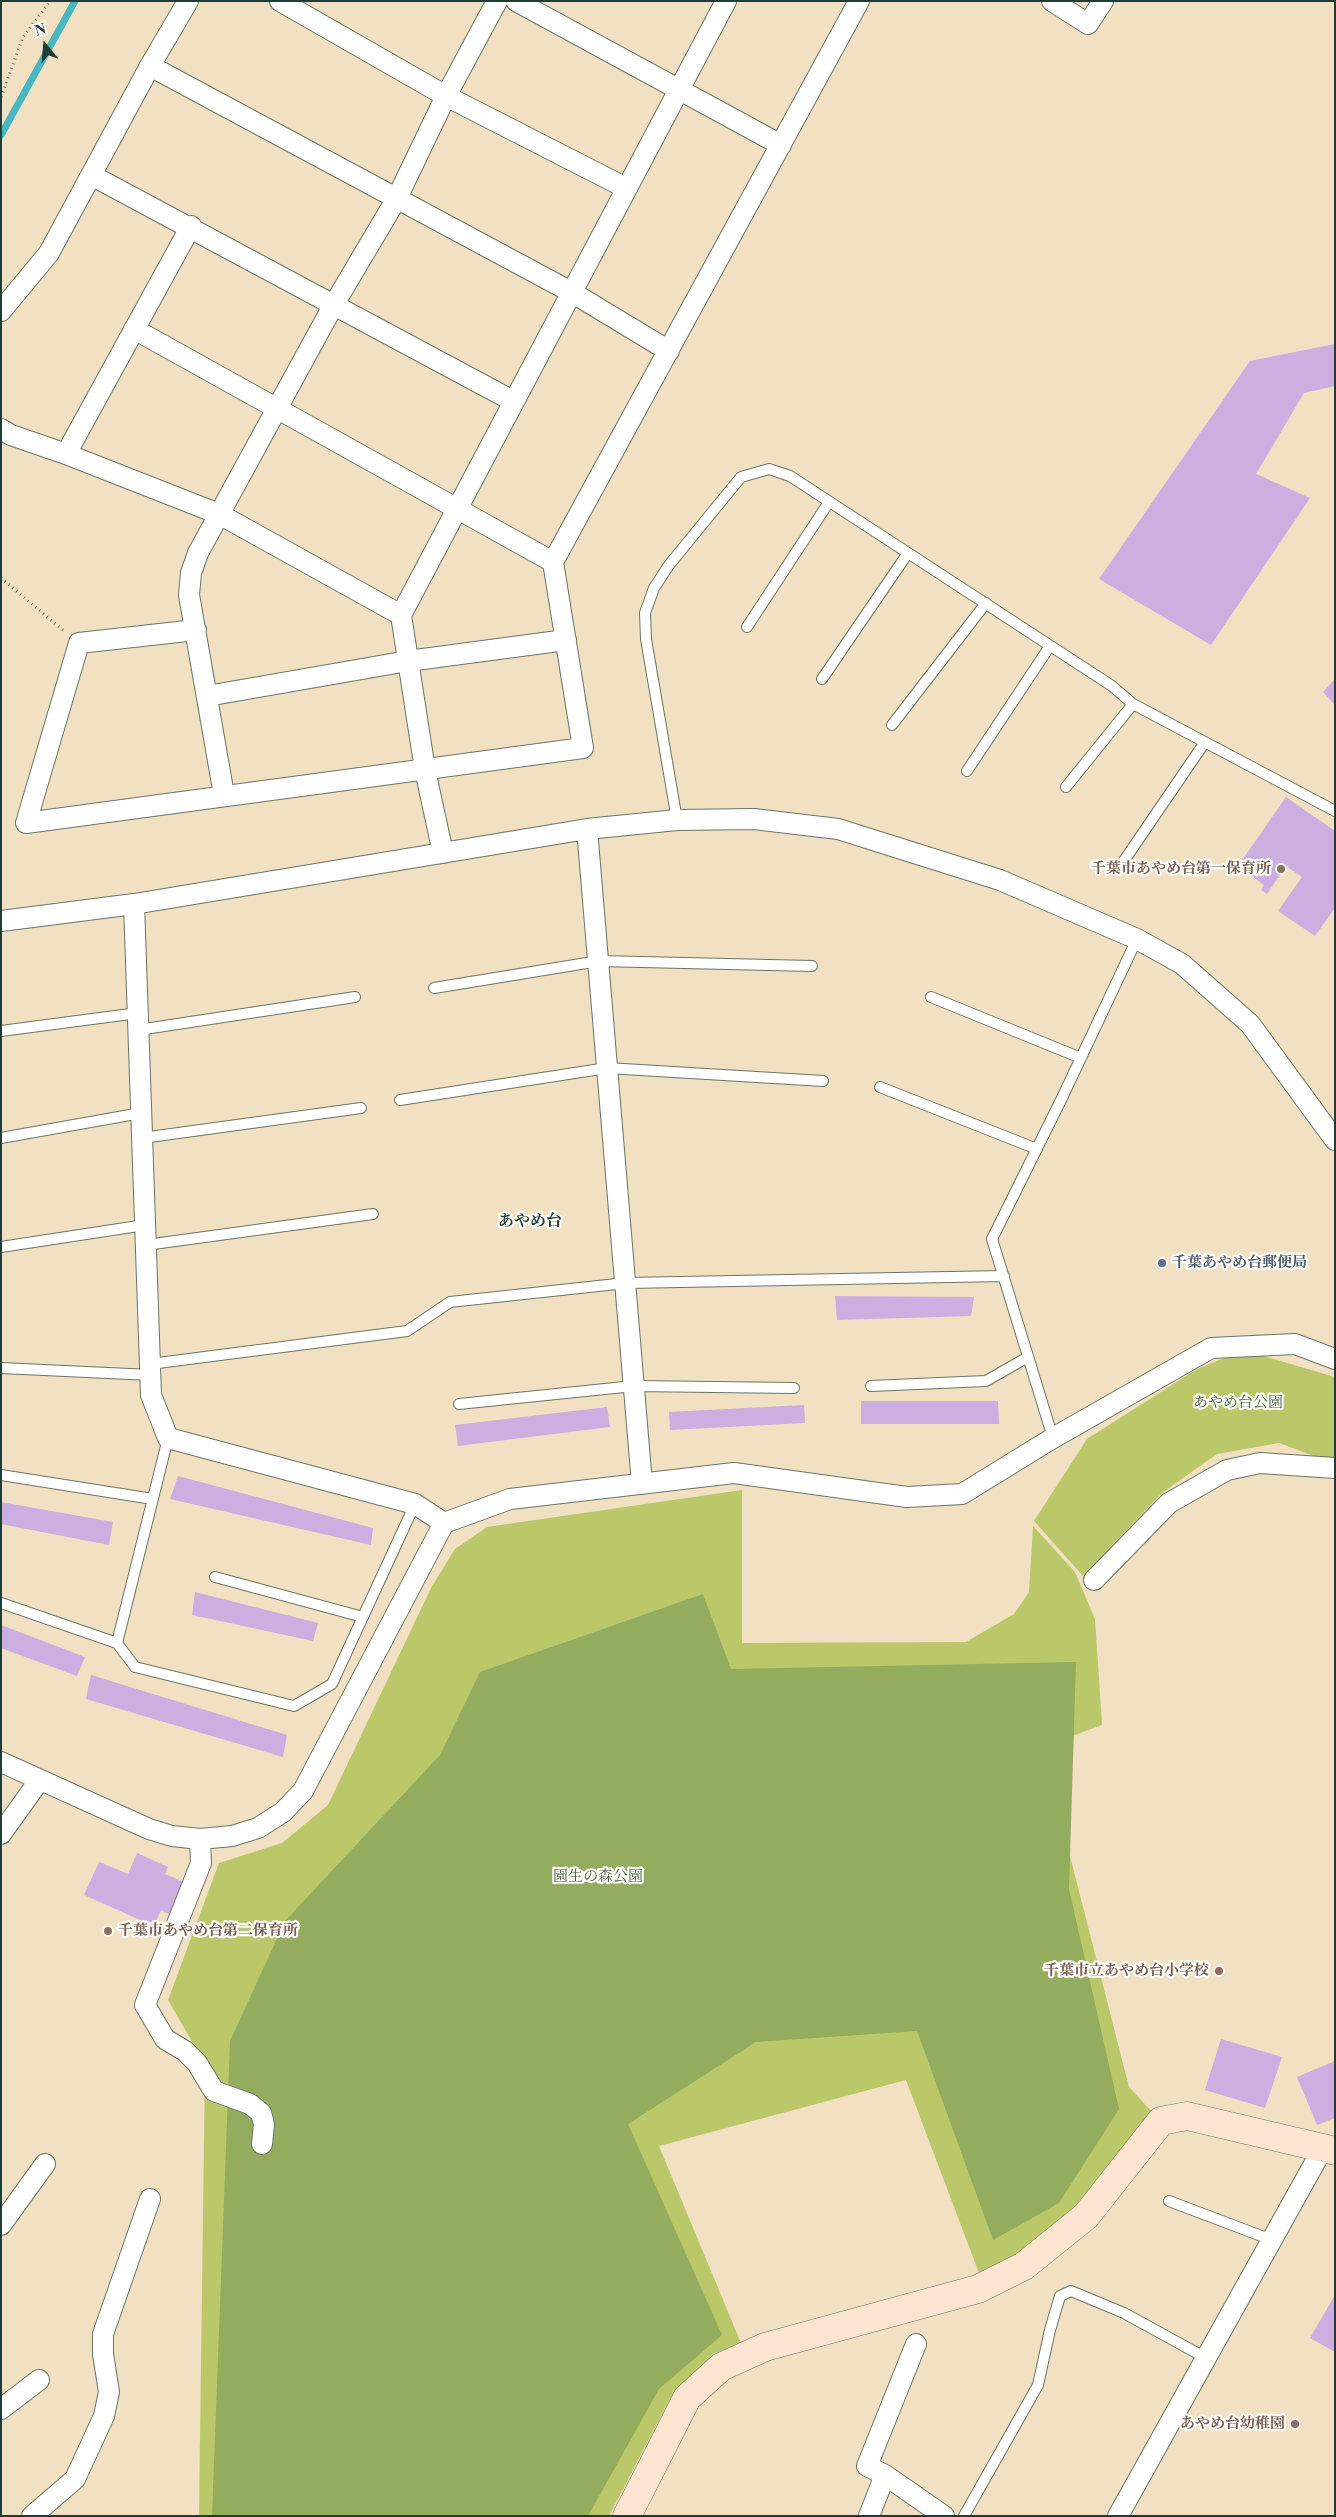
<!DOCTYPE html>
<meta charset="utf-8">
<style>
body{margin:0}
#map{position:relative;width:1336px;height:2517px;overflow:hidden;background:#f1e0c1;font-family:"Libre Bodoni",serif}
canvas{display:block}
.frame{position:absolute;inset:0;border:2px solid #1f3d34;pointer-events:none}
.north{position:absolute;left:20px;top:20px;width:50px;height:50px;-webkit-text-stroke:4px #fdfcf7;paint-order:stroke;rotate:343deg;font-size:14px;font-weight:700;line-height:20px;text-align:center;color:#1f3d34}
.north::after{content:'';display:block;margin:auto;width:18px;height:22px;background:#1f3d34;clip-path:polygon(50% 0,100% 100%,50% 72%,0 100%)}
</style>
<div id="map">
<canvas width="1336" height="2517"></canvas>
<div class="frame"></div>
<div class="north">N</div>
</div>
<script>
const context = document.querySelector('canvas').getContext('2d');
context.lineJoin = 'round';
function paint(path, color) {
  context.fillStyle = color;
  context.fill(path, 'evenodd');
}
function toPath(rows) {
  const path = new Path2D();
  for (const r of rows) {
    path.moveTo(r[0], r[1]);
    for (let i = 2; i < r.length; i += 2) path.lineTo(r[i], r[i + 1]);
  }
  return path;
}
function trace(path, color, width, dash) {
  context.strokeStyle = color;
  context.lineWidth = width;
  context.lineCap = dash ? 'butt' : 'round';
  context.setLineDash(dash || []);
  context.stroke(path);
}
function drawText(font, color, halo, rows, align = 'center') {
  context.font = font + ' "Libre Bodoni","Noto Serif JP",serif';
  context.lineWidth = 4.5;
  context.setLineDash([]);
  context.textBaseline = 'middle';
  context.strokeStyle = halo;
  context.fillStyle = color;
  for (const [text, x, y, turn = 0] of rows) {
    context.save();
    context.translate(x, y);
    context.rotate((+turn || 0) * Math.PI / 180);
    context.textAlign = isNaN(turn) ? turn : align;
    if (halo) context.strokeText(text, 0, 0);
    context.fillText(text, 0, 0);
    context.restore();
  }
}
paint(toPath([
 [1260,1355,1335,1377,1335,1460,1317,1457,1279,1443,1217,1454,1162,1493,1083,1576,1034,1521,1087,1439,1197,1369,1229,1356],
 [742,1490,742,1643,966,1642,1014,1614,1029,1592,1033,1526,1075,1572,1095,1619,1102,1725,1067,1738,1070,1856,1129,2087,1153,2113,1082,2201,1059,2225,1022,2252,979,2273,906,2080,659,2146,741,2343,713,2354,670,2399,609,2516,199,2516,205,2064,168,2000,219,1863,282,1843,328,1805,431,1588,455,1549,487,1527]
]), '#bbc86a');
paint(toPath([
 [703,1594,731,1669,1076,1662,1069,1889,1119,2109,1059,2203,993,2240,917,2031,756,2042,628,2124,722,2335,659,2389,588,2516,212,2516,230,2041,285,1921,440,1755,480,1672]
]), '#94ac5e');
trace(toPath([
 [1,135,75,1]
]), '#48b6c3', 7);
paint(toPath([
 [1335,344,1335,386,1304,393,1256,474,1310,498,1211,645,1099,579,1250,361],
 [1335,679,1335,705,1323,692],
 [1286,797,1335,831,1335,908,1315,936,1278,911,1302,877,1286,866,1267,894,1261,890,1264,885,1238,866],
 [835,1296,974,1297,971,1316,837,1320],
 [861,1401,998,1401,999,1424,861,1424],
 [804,1405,805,1423,670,1430,669,1412],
 [607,1407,610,1427,458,1446,455,1425],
 [178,1476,373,1528,371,1545,170,1499],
 [1,1502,113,1522,109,1545,1,1524],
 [195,1592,318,1623,313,1641,192,1615],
 [1,1625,85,1657,77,1676,1,1648],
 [91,1675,287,1735,283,1757,86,1699],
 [137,1853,168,1867,165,1874,183,1882,169,1914,161,1910,154,1926,84,1895,99,1862,128,1874],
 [1221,2039,1282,2057,1265,2108,1205,2090],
 [1335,2061,1335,2118,1317,2125,1297,2077],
 [1335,2295,1335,2352,1310,2338]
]), '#cbafe0');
const lane = toPath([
 [747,627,829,502],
 [822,679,908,553],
 [892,725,986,603],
 [967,771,1050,646],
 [1066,787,1133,704],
 [677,820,646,639,645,613,654,588,669,565,741,477,769,469,790,476,1112,686,1133,704,1335,811],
 [1119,868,1205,742],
 [434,988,599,961,812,966],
 [931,997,1081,1058],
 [138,1030,355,997],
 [1,1031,138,1013],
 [880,1087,1037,1149],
 [400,1100,607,1068,823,1081],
 [1,1138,141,1113],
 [142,1138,361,1108],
 [146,1245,373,1214],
 [1,1247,145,1225],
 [150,1364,407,1331,450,1302,626,1283,1004,1276],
 [1,1368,151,1375],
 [871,1386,986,1381,1028,1357],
 [459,1404,634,1386,794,1388],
 [1053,1438,992,1239,1062,1098,1137,939],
 [1,1475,153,1499],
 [215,1577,363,1617],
 [1,1603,117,1643,135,1667,294,1706,332,1684,415,1504],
 [117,1643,168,1438],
 [1169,2201,1272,2240],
 [964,2516,1038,2385,1050,2330,1060,2296,1071,2291,1124,2313,1206,2358]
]);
const street = toPath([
 [280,1,446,96,626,188],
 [516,1,781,145],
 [1052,1,1088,24,1103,1],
 [150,66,573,293,669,351],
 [91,175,513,401],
 [1,311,49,253,150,66,188,1],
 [134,329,553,562],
 [1,429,11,435,66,454,219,514,401,615],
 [66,454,191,226],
 [196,630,79,643,26,823,583,748,553,562,859,1],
 [207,696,408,661,566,640],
 [224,795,189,595,191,573,198,553,333,306,397,198,446,96,497,1],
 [587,829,642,1484],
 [443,853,425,770,401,615,726,1],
 [134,904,151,1395,168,1438,415,1504,444,1523],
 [1,921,134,904,587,829,677,820,754,819,838,829,1000,880,1137,939,1182,964,1250,1024,1335,1140],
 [1094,1580,1169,1503,1227,1470,1260,1463,1335,1468],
 [1,1762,149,1829,172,1836,200,1839,232,1836,258,1828,283,1812,303,1791,444,1523,510,1499,734,1473,907,1497,962,1494,1053,1438,1211,1348,1295,1344,1335,1359],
 [1,1834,39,1781],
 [200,1839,201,1863,145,2005,165,2039,185,2051,197,2063,214,2091,250,2104,261,2113,264,2124,262,2144],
 [1,2225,45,2164],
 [916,2344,867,2466,885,2475,944,2516],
 [1,2409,39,2380],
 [32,2516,75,2479,104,2416,109,2392,103,2354,103,2334,150,2199],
 [869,2516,885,2475],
 [1118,2516,1323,2148]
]);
const secondary = toPath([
 [627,2516,687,2398,721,2367,765,2347,978,2289,1024,2266,1086,2216,1161,2121,1187,2116,1335,2151]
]);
trace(lane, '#687665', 12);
trace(street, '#687665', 22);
trace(secondary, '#687665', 29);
trace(toPath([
 [1,97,23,37,50,1],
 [1,578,64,631]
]), '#687665', 3, [1, 4]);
trace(lane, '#fff', 10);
trace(street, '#fff', 20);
trace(secondary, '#fde4d1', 28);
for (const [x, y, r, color] of [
 [1281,869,5,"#8d6e63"],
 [1162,1263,5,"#5c6f8a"],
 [108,1931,5,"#8d6e63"],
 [1219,1971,5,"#8d6e63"],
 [1295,2424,5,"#8d6e63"]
]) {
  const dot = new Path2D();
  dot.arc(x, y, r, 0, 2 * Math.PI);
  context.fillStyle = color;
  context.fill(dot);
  trace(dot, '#fdfcf7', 2);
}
drawText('bold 15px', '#785e54', '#fdfcf7', [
 ["千葉市あやめ台第一保育所",1271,869],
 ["千葉市あやめ台第二保育所",118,1931,"left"],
 ["千葉市立あやめ台小学校",1209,1971],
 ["あやめ台幼稚園",1285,2424]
], 'right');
drawText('bold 15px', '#4e5e75', '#fdfcf7', [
 ["千葉あやめ台郵便局",1172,1263]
], 'left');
drawText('15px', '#466042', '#fdfcf7', [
 ["あやめ台公園",1238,1403],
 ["園生の森公園",598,1877]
]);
drawText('bold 16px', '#1f3d34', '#fdfcf7', [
 ["あやめ台",530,1222]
]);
</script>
